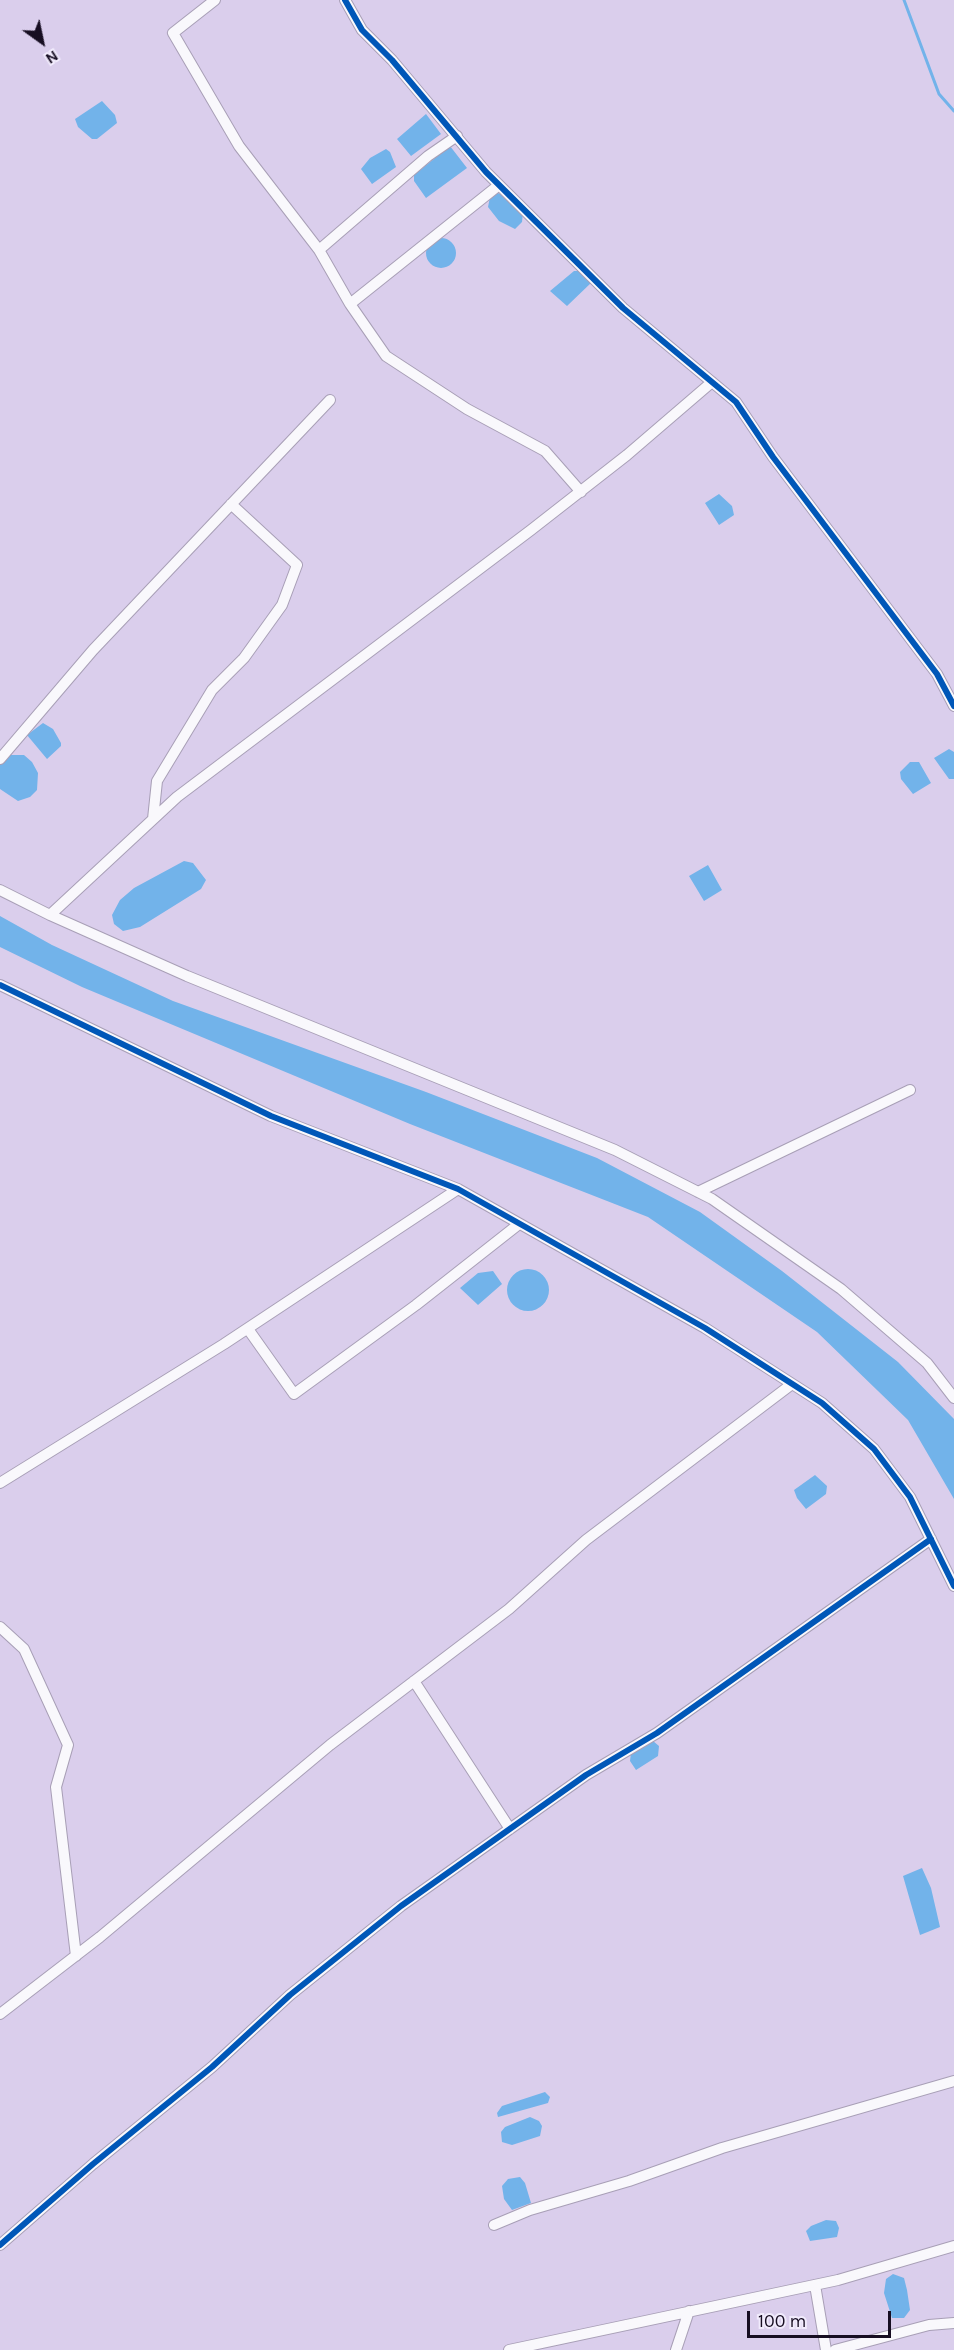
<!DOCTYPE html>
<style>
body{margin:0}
#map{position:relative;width:954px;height:2350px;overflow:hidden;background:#daceec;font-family:Karla,sans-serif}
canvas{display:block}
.north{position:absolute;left:12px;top:12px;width:60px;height:60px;-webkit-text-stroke:4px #f1ebfc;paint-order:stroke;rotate:147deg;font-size:16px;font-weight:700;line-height:24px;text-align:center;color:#170e22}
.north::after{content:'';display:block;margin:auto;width:21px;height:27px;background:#170e22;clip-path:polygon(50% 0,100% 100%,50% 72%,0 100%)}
.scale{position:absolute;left:747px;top:2311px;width:144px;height:27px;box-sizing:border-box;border:3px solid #170e22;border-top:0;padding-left:8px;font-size:18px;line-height:21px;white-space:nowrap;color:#170e22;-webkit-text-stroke:4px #f1ebfc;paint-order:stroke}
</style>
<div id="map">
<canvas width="954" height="2350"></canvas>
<div class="north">N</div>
<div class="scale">100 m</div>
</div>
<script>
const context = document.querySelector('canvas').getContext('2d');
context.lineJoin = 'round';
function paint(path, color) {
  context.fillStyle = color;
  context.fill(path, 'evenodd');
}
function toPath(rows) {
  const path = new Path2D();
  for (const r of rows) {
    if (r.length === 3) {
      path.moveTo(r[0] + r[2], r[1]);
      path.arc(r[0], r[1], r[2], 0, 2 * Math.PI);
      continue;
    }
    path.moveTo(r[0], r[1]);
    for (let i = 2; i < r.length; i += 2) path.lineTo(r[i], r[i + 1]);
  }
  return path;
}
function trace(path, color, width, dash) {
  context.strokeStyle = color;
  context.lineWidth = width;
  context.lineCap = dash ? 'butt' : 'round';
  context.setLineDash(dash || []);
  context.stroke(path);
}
paint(toPath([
 [102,101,115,115,117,123,97,139,92,139,78,127,75,119],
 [426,114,441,134,411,156,397,139],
 [450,146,467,168,426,198,414,181,414,175],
 [386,149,390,152,396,167,372,184,361,169,370,158],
 [496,192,506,197,523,213,522,222,515,229,499,221,488,207,490,197],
 [441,253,15],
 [574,271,585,271,592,282,567,306,550,291],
 [719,494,732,506,734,515,719,525,705,503],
 [43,723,53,729,61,743,61,746,47,759,27,735],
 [949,749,954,752,954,779,949,779,934,758],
 [10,755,24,755,32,762,38,773,37,790,30,797,18,801,0,789,0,763],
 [910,762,919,762,931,783,913,794,901,779,900,772],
 [184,861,193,863,206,880,201,889,140,927,123,931,114,924,112,915,120,900,134,888],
 [708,865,722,890,704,901,689,876],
 [0,916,52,945,173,1001,426,1092,597,1158,700,1212,782,1271,898,1362,954,1419,954,1499,908,1420,817,1332,648,1217,410,1124,82,987,0,947],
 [528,1290,21],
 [493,1271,502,1284,478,1305,460,1288,478,1273],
 [815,1475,827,1486,826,1494,806,1509,797,1498,794,1490],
 [653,1741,659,1746,658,1756,636,1770,630,1761,631,1753],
 [922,1868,931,1888,940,1927,920,1935,903,1876],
 [545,2092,550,2097,548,2103,498,2117,497,2113,502,2106],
 [530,2117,539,2121,542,2126,540,2136,512,2145,502,2142,501,2132,505,2127],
 [520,2177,525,2183,531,2203,512,2210,504,2199,502,2186,508,2179],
 [826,2220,836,2221,839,2228,837,2237,810,2241,806,2231,811,2226],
 [893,2274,904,2278,907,2290,910,2310,904,2318,892,2318,884,2293,886,2279]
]), '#72b3ea');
trace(toPath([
 [904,0,939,94,954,111]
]), '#72b3ea', 3);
const minor = toPath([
 [215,0,173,33,239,146,319,250,428,156,457,136],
 [345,0,362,30,392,60,486,172,623,308,736,402,773,457,937,674,954,706],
 [499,185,350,304,386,356,467,409,545,451,581,492],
 [319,250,350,304],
 [0,759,93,650,330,400],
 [153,819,157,781,212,690,244,658,282,605,297,565,231,504],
 [0,890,50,915,177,797,531,530,627,455,712,382],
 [50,915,187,976,615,1150,712,1199,841,1289,927,1363,954,1398],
 [0,985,271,1116,458,1189,705,1328,822,1403,874,1449,910,1497,954,1586],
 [698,1192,910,1090],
 [248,1329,294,1394,416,1305,519,1224],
 [0,1483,224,1344,458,1189],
 [0,1627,24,1649,68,1745,56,1787,76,1956],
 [414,1681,510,1829],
 [0,2014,100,1937,330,1745,509,1609,586,1540,792,1384],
 [494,2225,530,2210,629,2181,722,2148,954,2081],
 [0,2245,93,2164,212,2067,290,1995,401,1906,586,1775,657,1733,931,1539],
 [815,2285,826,2350],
 [509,2350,838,2280,954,2246],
 [676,2350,689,2311],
 [835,2350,929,2325,954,2323]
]);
trace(minor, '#a89fb6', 12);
trace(minor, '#f9f8fc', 10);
trace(toPath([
 [345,0,362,30,392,60,486,172,623,308,736,402,773,457,937,674,954,706],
 [0,985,271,1116,458,1189,705,1328,822,1403,874,1449,910,1497,954,1586],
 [0,2245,93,2164,212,2067,290,1995,401,1906,586,1775,657,1733,931,1539]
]), '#0057b8', 6);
</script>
